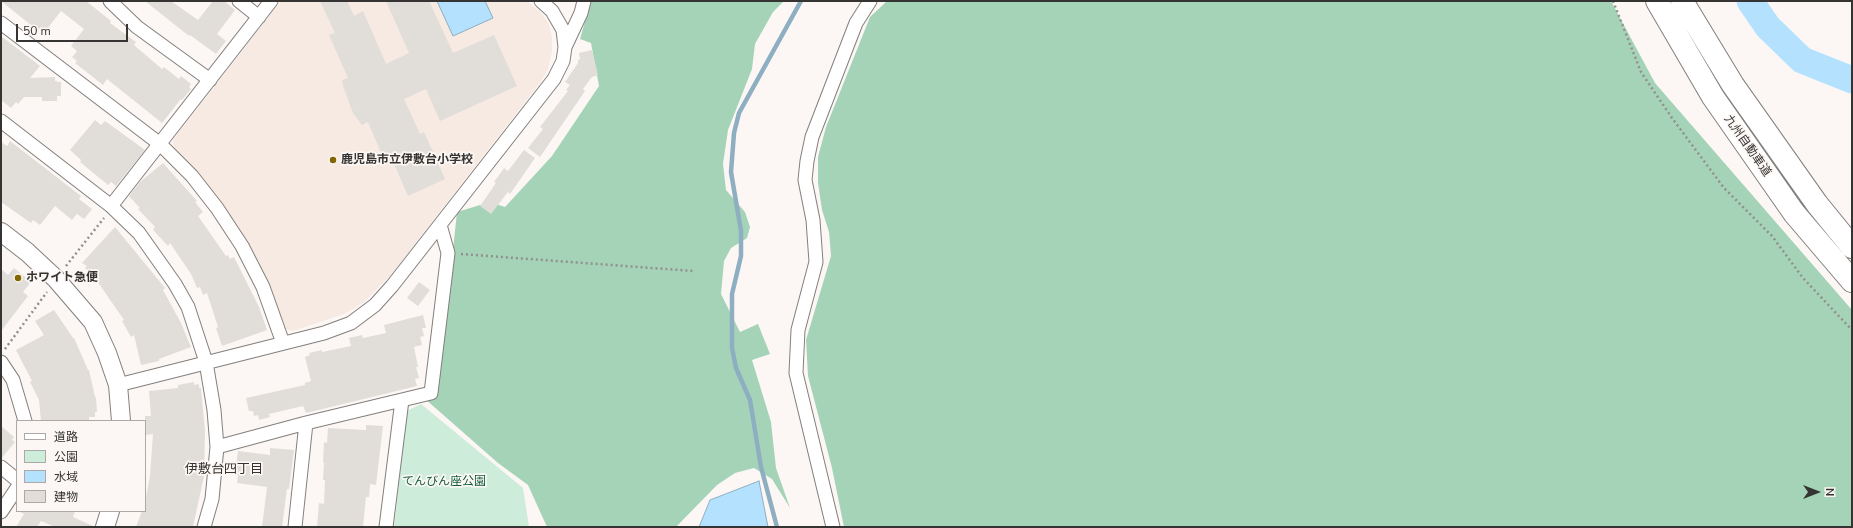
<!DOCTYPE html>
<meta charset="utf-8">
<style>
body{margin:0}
#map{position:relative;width:1853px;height:528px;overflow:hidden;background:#fcf7f4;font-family:"Nunito Sans","Noto Sans JP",sans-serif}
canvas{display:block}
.frame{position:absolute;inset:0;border:2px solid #353432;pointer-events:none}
.legend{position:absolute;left:16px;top:420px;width:130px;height:92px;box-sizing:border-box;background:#fcf7f4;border:1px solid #aca9a6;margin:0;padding:5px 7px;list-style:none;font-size:12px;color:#353432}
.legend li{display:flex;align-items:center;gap:8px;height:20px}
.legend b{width:20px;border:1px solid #aca9a6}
.north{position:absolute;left:1797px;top:472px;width:40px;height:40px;-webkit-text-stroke:3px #fcf7f4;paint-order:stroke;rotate:90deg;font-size:11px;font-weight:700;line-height:16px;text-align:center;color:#353432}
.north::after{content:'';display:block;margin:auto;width:14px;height:18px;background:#353432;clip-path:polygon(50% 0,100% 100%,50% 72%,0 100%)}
.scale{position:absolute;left:16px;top:24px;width:112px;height:18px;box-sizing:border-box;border:2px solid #353432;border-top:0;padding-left:5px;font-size:12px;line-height:14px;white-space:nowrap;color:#353432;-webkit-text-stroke:3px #fcf7f4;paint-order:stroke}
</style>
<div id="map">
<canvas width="1853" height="528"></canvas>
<div class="frame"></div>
<ul class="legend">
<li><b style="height:5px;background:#fff"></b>道路</li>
<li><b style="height:11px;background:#cdecd9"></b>公園</li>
<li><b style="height:11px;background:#b4e2fe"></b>水域</li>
<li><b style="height:11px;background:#e1ddd9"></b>建物</li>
</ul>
<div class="north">N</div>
<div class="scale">50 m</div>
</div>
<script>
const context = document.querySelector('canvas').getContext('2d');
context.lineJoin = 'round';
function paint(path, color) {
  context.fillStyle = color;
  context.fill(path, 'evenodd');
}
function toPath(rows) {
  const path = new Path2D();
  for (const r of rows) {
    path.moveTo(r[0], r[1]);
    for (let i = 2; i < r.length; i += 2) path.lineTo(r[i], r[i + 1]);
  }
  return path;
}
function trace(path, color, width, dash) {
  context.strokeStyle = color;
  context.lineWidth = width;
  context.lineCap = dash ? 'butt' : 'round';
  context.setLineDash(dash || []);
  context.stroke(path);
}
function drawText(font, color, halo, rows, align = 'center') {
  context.font = font + ' "Nunito Sans","Noto Sans JP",sans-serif';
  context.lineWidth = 3.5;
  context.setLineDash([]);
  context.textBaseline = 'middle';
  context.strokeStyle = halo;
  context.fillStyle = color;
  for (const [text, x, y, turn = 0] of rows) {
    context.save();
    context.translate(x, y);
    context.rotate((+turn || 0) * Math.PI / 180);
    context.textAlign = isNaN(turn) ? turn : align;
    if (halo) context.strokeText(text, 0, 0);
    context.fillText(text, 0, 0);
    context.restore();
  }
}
paint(toPath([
 [281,1,527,1,541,13,549,24,552,37,552,52,548,69,540,83,389,277,363,303,344,314,293,331,285,329,251,249,235,222,197,171,174,150,173,140]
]), '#f6eae2');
paint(toPath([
 [421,404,523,488,529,527,394,527,407,411]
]), '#cdecd9');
paint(toPath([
 [591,1,784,1,773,12,755,44,752,69,728,130,723,164,726,190,745,212,750,227,747,238,731,248,724,261,721,294,740,332,758,324,770,354,752,360,771,422,776,468,790,508,772,479,754,468,735,473,717,485,676,527,547,527,528,485,498,463,424,398,442,354,457,212,490,202,505,207,552,156,599,86,591,43,580,39],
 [887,1,1611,1,1655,83,1852,310,1852,527,844,527,832,468,808,376,806,340,831,256,829,232,822,210,818,183,818,157,826,127,870,17]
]), '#a5d3b8');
const water = toPath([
 [437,1,485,1,493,18,453,36,437,1],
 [759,481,768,527,699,527,710,500,759,481]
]);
paint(water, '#b4e2fe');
trace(water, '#8eaec1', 1);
trace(toPath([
 [777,527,761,467,750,400,736,368,732,348,732,294,741,256,741,231,731,172,734,133,739,113,801,1]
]), '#8eaec1', 4.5);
trace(toPath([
 [1750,1,1768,27,1802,60,1852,80]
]), '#b4e2fe', 27);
paint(toPath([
 [1,1,86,1,111,21,110,23,136,42,134,45,162,69,164,67,179,79,181,76,191,84,189,87,191,89,182,100,181,99,162,123,107,79,103,85,75,63,77,61,72,57,77,51,71,46,84,29,61,11,44,33,39,28,37,30],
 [145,1,171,1,198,20,213,1,224,1,235,10,217,34,226,41,216,54,190,35,189,36],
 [320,1,347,1,354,16,363,11,386,64,409,53,386,1,429,1,453,53,494,35,517,86,440,121,426,89,404,99,420,134,424,132,445,179,408,196,393,161,386,164,368,122,362,125,353,113,343,86,342,80,348,78,329,35,335,33],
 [1,36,40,66,30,78,55,77,55,81,57,81,57,82,61,82,61,96,57,96,57,101,42,101,42,97,24,97,18,104,16,102,11,108,1,100],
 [592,50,598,75,592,77,583,89,585,91,540,157,528,148,543,129,540,127,568,91,566,90,570,85,565,82,578,63,578,60,580,59,579,53],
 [95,120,101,125,105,121,145,150,116,186,111,182,108,185,80,162,81,160,70,150],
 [10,141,81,196,79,199,92,209,84,219,77,214,72,220,55,206,40,225,33,220,31,223,1,202,1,142,7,146],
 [524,150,535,158,510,194,508,192,491,214,480,206,496,183,494,182,504,168,508,171],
 [163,163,197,201,195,202,203,212,198,216,226,256,228,255,230,259,234,257,259,307,267,330,222,346,216,328,218,327,207,293,203,295,200,287,197,288,191,274,170,243,168,246,153,230,155,227,138,209,140,208,129,196,140,182],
 [115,227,165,288,163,290,181,323,191,347,159,359,159,361,141,365,134,335,131,337,122,321,124,320,95,278,85,268,87,266,82,263],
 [14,268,31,282,23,292,28,296,1,331,1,269,8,275],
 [419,282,430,290,418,306,407,298],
 [54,310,73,338,74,338,88,370,89,370,95,397,96,397,97,412,95,412,95,417,89,417,89,421,41,421,39,400,30,382,32,381,16,350,44,335,35,321],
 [423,315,426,328,422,328,424,336,420,337,422,345,414,347,418,367,416,367,419,378,415,379,417,386,306,413,303,406,269,414,270,417,259,420,258,415,254,416,253,411,249,411,246,398,305,385,305,383,311,381,305,357,310,355,309,353,322,350,322,352,351,346,349,338,362,335,363,338,386,333,384,325],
 [194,382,194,385,199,384,199,388,201,388,205,431,204,476,193,527,136,527,142,511,145,511,145,502,150,476,153,434,146,435,145,433,145,416,151,416,149,391,178,388,178,385],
 [366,425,383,426,376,485,370,484,369,497,366,497,363,527,317,527,319,503,324,504,325,480,323,480,324,463,323,462,324,442,327,443,328,428,366,430],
 [1,426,14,437,12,440,15,442,1,459],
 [270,448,294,450,289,489,287,489,282,527,262,527,267,487,237,483,238,475,235,474,238,451,270,455],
 [18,511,75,511,73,517,95,527,55,527,41,521,37,527,16,527,24,514]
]), '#e1ddd9');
const street = toPath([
 [110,1,137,27,210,80],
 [239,1,259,17],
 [1,23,160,144,192,176,217,208,242,246,263,287,283,343],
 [565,47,581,13,584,1],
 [1,121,111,206,139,233,175,284,188,307,206,362,214,410,217,447,212,499,204,527],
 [111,206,271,1],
 [1,362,13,380,25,421],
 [118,385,324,333,351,323,375,305,392,286,554,79,563,61,565,47,563,30,552,11,541,1],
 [217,447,306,423,431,393,448,253,440,225],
 [1,467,17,480],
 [1,512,17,488],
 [295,527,306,423],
 [386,527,402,400],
 [833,527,796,373,798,330,816,262,813,220,805,180,807,161,812,137,856,23,870,1]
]);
const secondary = toPath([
 [1,232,27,252,56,279,93,322,107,353,118,385,121,421],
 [105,527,110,511]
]);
const highway = toPath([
 [1657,1,1713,97,1794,213,1852,281],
 [1682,1,1733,85,1817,204,1852,247]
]);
trace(street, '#837f7c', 15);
trace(secondary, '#837f7c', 20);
trace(highway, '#837f7c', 24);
trace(toPath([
 [1613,1,1641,72,1672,118,1724,188,1772,236,1803,278,1852,330],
 [461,254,693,271],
 [66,266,104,218],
 [5,349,47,292]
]), '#928f8d', 2.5, [2, 3]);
trace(street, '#fff', 13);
trace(secondary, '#fff', 18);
trace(highway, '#fff', 22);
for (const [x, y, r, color] of [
 [333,160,4,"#826700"],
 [18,278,4,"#826700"]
]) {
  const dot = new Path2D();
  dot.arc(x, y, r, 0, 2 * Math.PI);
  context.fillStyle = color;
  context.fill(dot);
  trace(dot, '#fcf7f4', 1.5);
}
drawText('12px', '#353432', '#fcf7f4', [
 ["九州自動車道",1747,146,55]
]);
drawText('bold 12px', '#353432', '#fcf7f4', [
 ["鹿児島市立伊敷台小学校",341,160],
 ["ホワイト急便",26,278]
], 'left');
drawText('12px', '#0e5d3b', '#fcf7f4', [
 ["てんびん座公園",444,482]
]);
drawText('13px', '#353432', '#fcf7f4', [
 ["伊敷台四丁目",224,470]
]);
</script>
